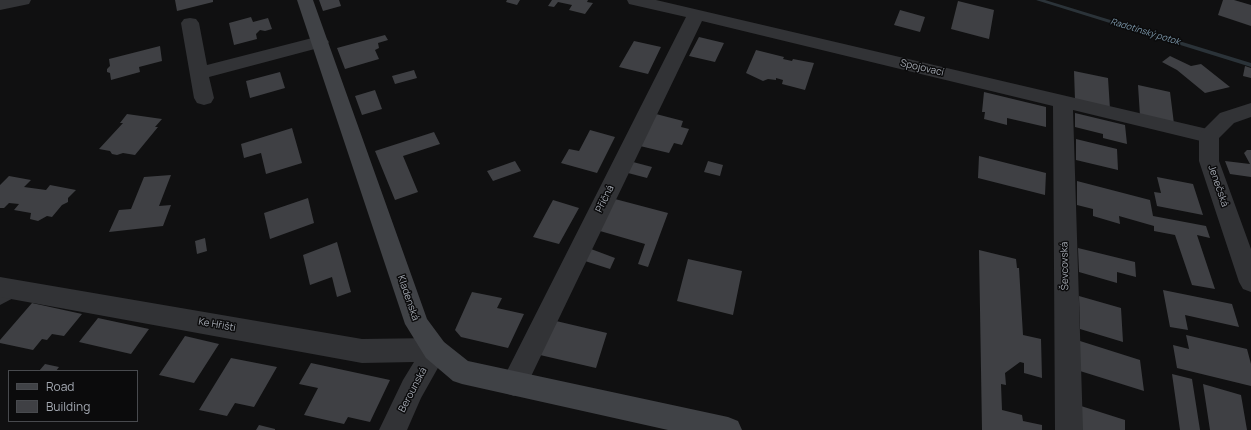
<!DOCTYPE html>
<meta charset="utf-8">
<style>
body{margin:0}
#map{position:relative;width:1251px;height:430px;overflow:hidden;background:#101011;font-family:Manrope,sans-serif}
canvas{display:block}
.legend{position:absolute;left:8px;top:370px;width:130px;height:52px;box-sizing:border-box;background:#0b0b0c;border:1px solid #484a4e;margin:0;padding:5px 7px;list-style:none;font-size:12px;color:#a3a8b1}
.legend li{display:flex;align-items:center;gap:8px;height:20px}
.legend b{width:20px;border:1px solid #484a4e}
</style>
<div id="map">
<canvas width="1251" height="430"></canvas>
<ul class="legend">
<li><b style="height:5px;background:#404246"></b>Road</li>
<li><b style="height:11px;background:#3f4044"></b>Building</li>
</ul>
</div>
<script>
const context = document.querySelector('canvas').getContext('2d');
context.lineJoin = 'round';
function toPath(rows) {
  const path = new Path2D();
  for (const r of rows) {
    path.moveTo(r[0], r[1]);
    for (let i = 2; i < r.length; i += 2) path.lineTo(r[i], r[i + 1]);
  }
  return path;
}
function paint(path, color) {
  context.fillStyle = color;
  context.fill(path, 'evenodd');
}
function drawText(font, color, halo, rows, align = 'center') {
  context.font = font + ' Manrope,sans-serif';
  context.lineWidth = 3;
  context.setLineDash([]);
  context.textBaseline = 'middle';
  context.strokeStyle = halo;
  context.fillStyle = color;
  for (const [text, x, y, turn = 0] of rows) {
    context.save();
    context.translate(x, y);
    context.rotate((+turn || 0) * Math.PI / 180);
    context.textAlign = isNaN(turn) ? turn : align;
    if (halo) context.strokeText(text, 0, 0);
    context.fillText(text, 0, 0);
    context.restore();
  }
}
paint(toPath([
 [1036,0,1045,0,1251,63,1251,67,1036,0]
]), '#2b3339');
paint(toPath([
 [175,0,213,0,213,2,177,11],
 [319,0,339,0,341,6,323,11],
 [507,0,520,0,517,5,506,2],
 [552,0,588,0,587,2,593,3,585,14,569,10,572,5,558,2,554,7,548,6],
 [1223,0,1234,0,1251,5,1251,26,1218,15],
 [958,1,994,10,989,39,951,29],
 [900,10,925,17,920,32,894,25],
 [251,17,253,22,268,18,272,29,265,31,260,30,256,34,257,39,234,45,229,23],
 [385,35,388,40,378,43,379,48,375,50,379,59,345,69,337,48],
 [699,37,724,43,715,62,689,56],
 [634,41,661,47,648,74,619,67],
 [160,46,162,61,139,67,140,72,111,80,110,73,107,72,107,69,110,66,109,59],
 [756,50,784,57,783,59,792,61,793,59,814,63,805,90,782,84,783,80,776,78,776,80,768,79,763,81,746,73],
 [1170,56,1191,66,1201,64,1230,87,1205,93,1177,70,1162,62],
 [1245,66,1251,68,1251,78,1243,76],
 [414,70,417,78,395,84,392,76],
 [1074,71,1108,78,1110,109,1075,100],
 [280,72,285,88,250,98,246,81],
 [1138,85,1170,92,1174,124,1140,116],
 [375,90,382,109,362,115,355,96],
 [984,92,1046,107,1046,127,1007,118,1007,125,984,119,985,112,982,112],
 [1075,113,1125,125,1127,144,1103,138,1103,134,1075,127],
 [127,114,162,119,155,127,158,127,135,155,123,153,117,155,112,154,110,151,99,149,123,123,120,123],
 [656,114,683,121,681,127,689,129,682,145,674,143,669,153,640,146],
 [292,128,302,163,266,174,261,153,244,158,241,144],
 [590,130,615,137,597,173,561,163,569,149,579,151],
 [434,132,440,144,403,156,418,192,395,200,375,151],
 [1076,139,1117,149,1118,170,1076,160],
 [1247,150,1251,150,1251,177,1230,174,1225,161,1250,164,1244,153],
 [979,156,1046,173,1045,195,978,178],
 [515,161,521,171,493,181,487,171],
 [708,161,723,165,720,176,704,172],
 [633,162,652,167,647,178,628,173],
 [171,175,159,206,171,205,163,226,109,232,119,210,131,209,144,177],
 [9,176,31,180,24,187,46,190,50,185,76,190,68,198,68,202,62,205,52,217,47,216,38,221,30,219,31,213,14,210,19,204,9,203,4,208,0,208,0,185],
 [1157,177,1193,184,1203,215,1157,206,1154,192,1161,193],
 [1077,181,1150,200,1153,216,1206,226,1210,238,1197,235,1215,289,1192,285,1175,235,1154,231,1154,226,1119,216,1120,224,1093,216,1093,209,1077,205],
 [308,198,314,223,270,239,264,213],
 [615,199,668,213,648,267,638,264,645,244,600,231],
 [553,200,579,208,559,244,533,237],
 [205,238,207,251,197,254,195,241],
 [337,242,351,292,337,297,332,277,310,285,303,255],
 [1078,248,1135,262,1136,277,1117,272,1117,283,1079,272],
 [591,249,615,258,610,269,585,261],
 [979,250,1016,259,1017,268,1019,268,1023,335,1041,339,1042,378,1024,373,1024,363,1020,362,1005,373,1006,385,1001,384,1002,410,1022,415,1023,421,1042,425,1042,430,982,430],
 [688,259,742,271,733,315,677,301],
 [1163,290,1232,304,1239,327,1185,315,1188,330,1170,327],
 [472,292,502,298,497,308,524,314,508,348,461,337,455,330],
 [1079,296,1121,308,1123,342,1080,329],
 [32,303,82,314,64,336,52,334,47,340,42,339,33,350,0,343,0,340],
 [98,318,149,329,131,354,79,342],
 [556,321,607,333,596,368,540,355],
 [1186,335,1247,349,1251,364,1251,386,1177,368,1173,345,1189,349],
 [185,336,219,344,194,383,159,375],
 [1080,341,1140,360,1144,391,1080,371],
 [231,358,277,367,254,407,235,403,227,416,199,410],
 [311,363,390,380,370,422,348,417,344,424,304,415,318,388,299,384],
 [45,364,59,367,56,371,39,371],
 [1172,374,1192,379,1200,430,1180,430],
 [1203,384,1241,395,1247,430,1210,430],
 [1081,406,1125,420,1125,430,1082,430],
 [259,425,275,429,275,430,256,430]
]), '#3f4044');
paint(toPath([
 [17,285,21,286,23,290,21,294,0,305,0,294,17,285]
]), '#323336');
paint(toPath([
 [0,0,31,0,29,4,0,10,0,0],
 [627,0,656,0,1216,131,1219,136,1216,141,1209,143,1073,110,1083,430,1055,430,1053,106,702,21,523,393,514,396,505,393,501,384,505,375,686,17,629,4,627,0],
 [190,18,196,19,199,23,207,65,320,36,326,38,329,42,326,46,209,77,214,98,211,103,204,105,197,103,194,98,181,23,184,19,190,18],
 [0,277,362,339,435,338,444,342,448,350,421,398,407,430,379,430,403,380,414,362,362,363,0,297,0,277]
]), '#323336');
paint(toPath([
 [1251,103,1251,117,1234,123,1219,138,1219,161,1251,249,1251,292,1243,289,1239,282,1199,161,1199,136,1202,131,1220,113,1251,103]
]), '#323336');
paint(toPath([
 [297,0,313,0,427,319,444,342,468,361,728,417,738,421,742,430,668,430,462,384,453,381,426,358,405,324,297,0]
]), '#404246');
drawText('italic 9px', '#7c97aa', '#0b0b0c', [
 ["Radotínský potok",1145,32,17]
]);
drawText('10px', '#a3a8b1', '#0b0b0c', [
 ["Spojovací",922,68,13],
 ["Jenečská",1218,186,71],
 ["Příčná",605,199,-64],
 ["Ševcovská",1065,266,-91],
 ["Kladenská",408,298,71],
 ["Ke Hřišti",217,325,10],
 ["Berounská",413,390,-62]
]);
</script>
